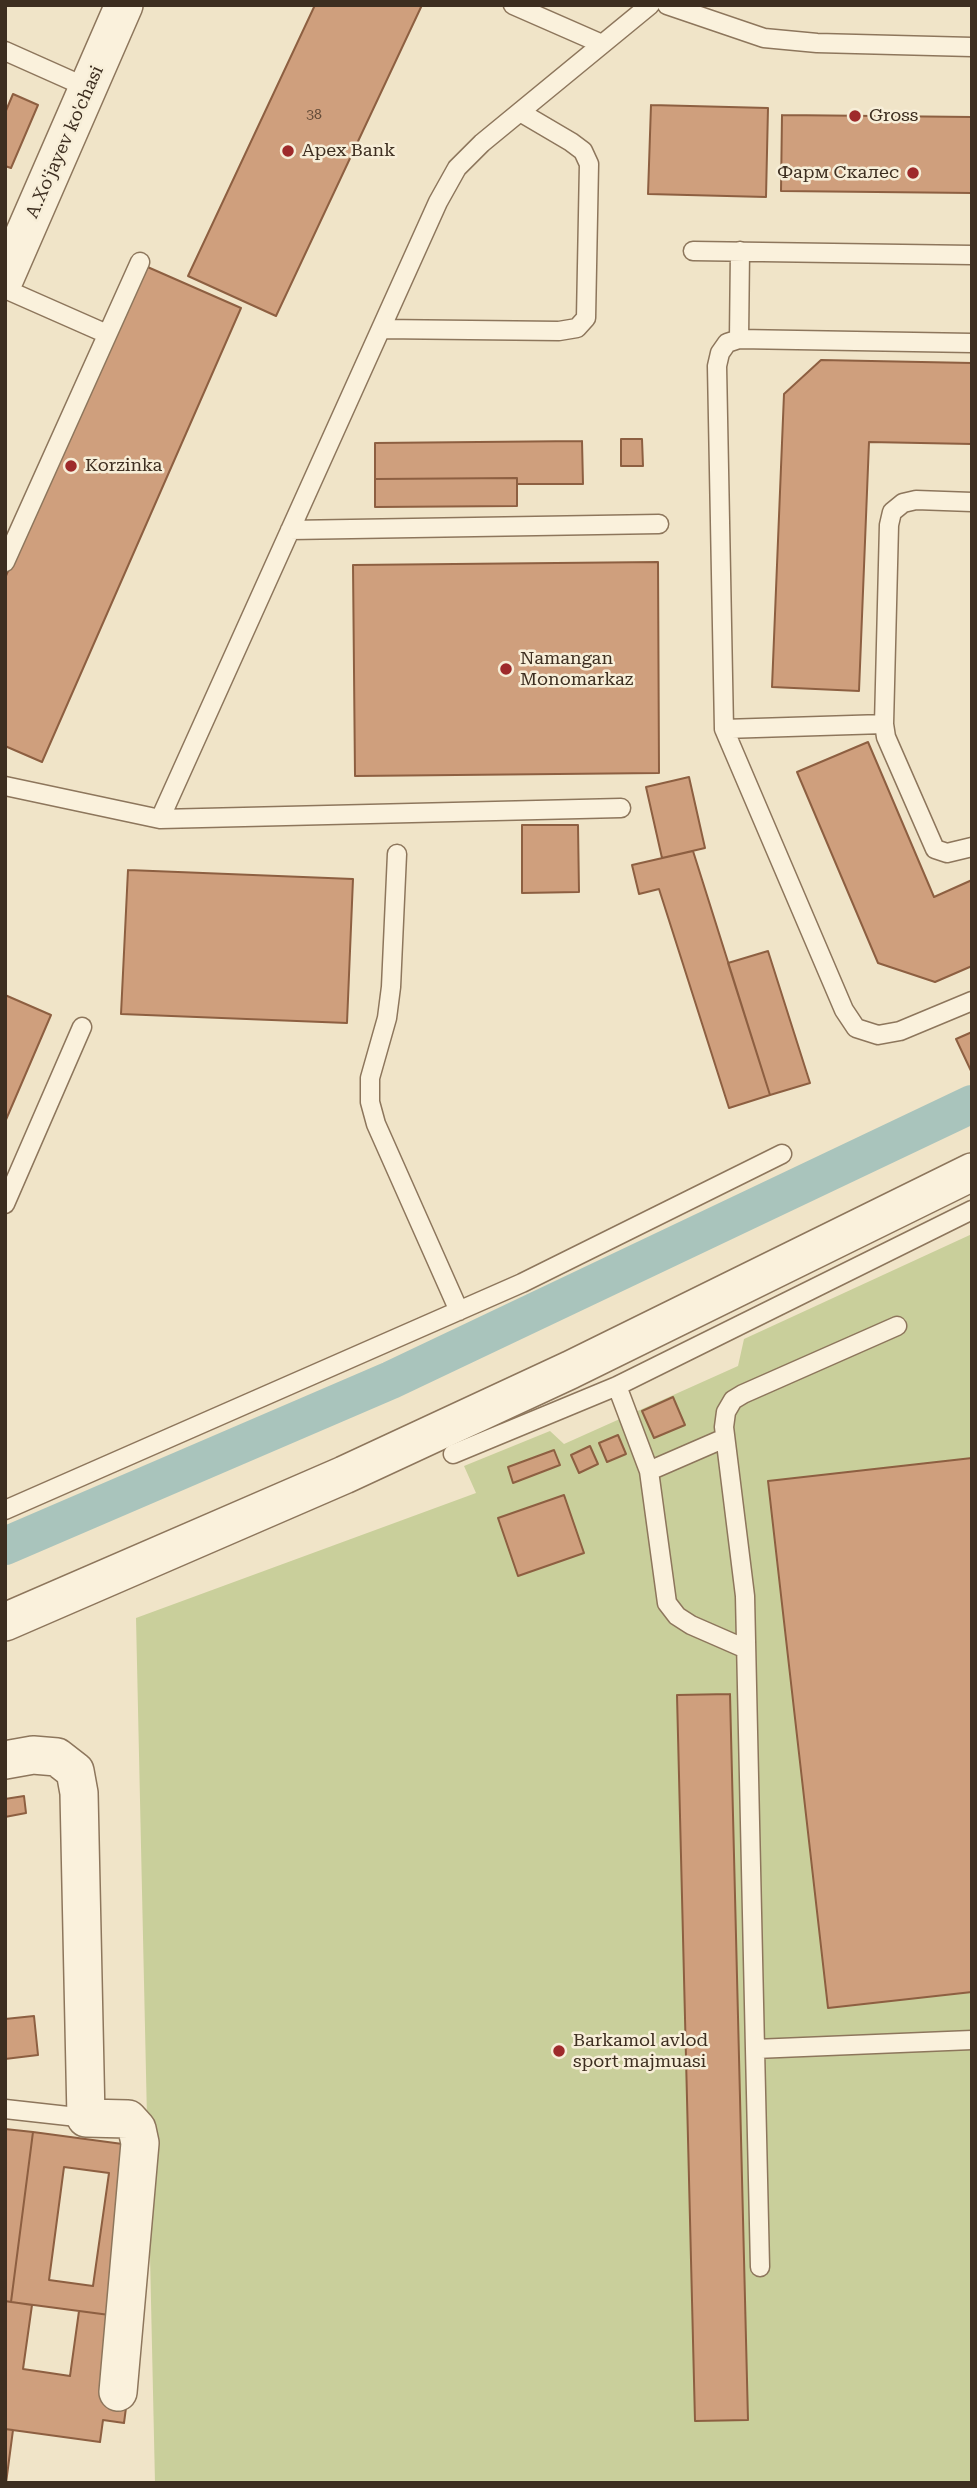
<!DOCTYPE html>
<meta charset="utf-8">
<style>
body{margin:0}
#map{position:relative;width:977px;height:2488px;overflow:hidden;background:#f0e4c8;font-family:"Roboto Serif",serif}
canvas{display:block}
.frame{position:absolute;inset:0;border:7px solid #3d2e20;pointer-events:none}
</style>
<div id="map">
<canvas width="977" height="2488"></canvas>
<div class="frame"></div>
</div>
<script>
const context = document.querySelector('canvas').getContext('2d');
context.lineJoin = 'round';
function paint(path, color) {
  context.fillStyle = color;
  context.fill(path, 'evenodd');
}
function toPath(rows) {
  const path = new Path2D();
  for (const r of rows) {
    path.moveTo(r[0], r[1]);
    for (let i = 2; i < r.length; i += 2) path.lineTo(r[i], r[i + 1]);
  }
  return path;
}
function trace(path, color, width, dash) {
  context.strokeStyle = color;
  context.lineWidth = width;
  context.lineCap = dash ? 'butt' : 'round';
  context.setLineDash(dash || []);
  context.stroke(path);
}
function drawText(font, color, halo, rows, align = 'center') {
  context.font = font + ' "Roboto Serif",serif';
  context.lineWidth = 5;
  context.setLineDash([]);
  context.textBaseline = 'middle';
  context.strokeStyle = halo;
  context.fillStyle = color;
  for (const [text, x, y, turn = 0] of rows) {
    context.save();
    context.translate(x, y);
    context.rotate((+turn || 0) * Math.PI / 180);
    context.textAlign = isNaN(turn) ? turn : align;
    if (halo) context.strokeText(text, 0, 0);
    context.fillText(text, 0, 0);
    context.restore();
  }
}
paint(toPath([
 [972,1234,972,2483,155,2483,136,1618,476,1493,464,1466,550,1431,564,1444,738,1366,744,1339]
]), '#c9cf9b');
trace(toPath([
 [5,1546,391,1380,972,1104]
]), '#a9c4bc', 38);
const building = toPath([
 [315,5,422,5,276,316,188,276,315,5],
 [13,94,38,105,11,168,5,166,5,113,13,94],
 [651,105,768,108,766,197,648,194,651,105],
 [782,115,972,117,972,193,781,191,782,115],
 [143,265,241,308,42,762,5,746,5,578,143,265],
 [821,360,972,363,972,444,869,442,859,691,772,687,784,394,821,360],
 [621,439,642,439,643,466,621,466,621,439],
 [582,441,583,484,517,484,517,478,375,479,375,443,582,441],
 [517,478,517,506,375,507,375,479,517,478],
 [658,562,659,773,355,776,353,565,658,562],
 [868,742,934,897,972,880,972,966,935,982,878,963,797,772,868,742],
 [689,777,705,848,662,858,646,787,689,777],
 [522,825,578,825,579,892,522,893,522,825],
 [693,851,770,1095,729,1108,659,889,639,894,632,865,693,851],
 [128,870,353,879,347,1023,121,1014,128,870],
 [768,951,810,1083,770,1095,728,963,768,951],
 [5,995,51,1015,5,1122,5,995],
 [972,1032,972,1073,956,1039,972,1032],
 [673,1397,685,1425,654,1438,642,1411,673,1397],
 [618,1435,626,1454,607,1462,599,1443,618,1435],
 [590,1446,598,1464,579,1473,571,1455,590,1446],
 [554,1450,560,1465,513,1483,508,1467,554,1450],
 [972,1458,972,1992,828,2008,768,1481,972,1458],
 [564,1495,584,1553,518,1576,498,1518,564,1495],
 [730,1694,748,2420,695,2421,677,1695,730,1694],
 [24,1796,26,1813,5,1817,5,1799,24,1796],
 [34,2016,38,2055,5,2059,5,2019,34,2016],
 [5,2129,33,2132,11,2302,5,2301,5,2129],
 [33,2132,130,2145,117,2316,11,2302,33,2132],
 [64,2167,109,2173,93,2286,49,2280,64,2167],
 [5,2301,32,2305,23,2369,70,2376,79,2311,117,2316,127,2400,124,2423,103,2420,100,2442,5,2429,5,2301],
 [5,2429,13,2430,6,2483,5,2483,5,2429]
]);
paint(building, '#cf9f7d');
trace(building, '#8d5f41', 2);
const service = toPath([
 [513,5,602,44],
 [667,5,764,38,817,43,972,47],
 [5,51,88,88],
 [693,251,972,255],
 [5,289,107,334],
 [381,329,559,331,577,328,586,318,589,164,583,151,571,142,520,112],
 [739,339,740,251],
 [972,343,739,339,727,343,720,353,717,366,724,729,844,1010,856,1028,878,1035,900,1031,972,1001],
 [972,502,916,500,903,503,892,512,889,525,884,724,886,737,935,849,947,853,972,847],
 [290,530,659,524],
 [5,562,140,262],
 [724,729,884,724],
 [5,786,160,819,438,202,457,168,482,143,650,5],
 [160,819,621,808],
 [397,854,391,987,387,1018,370,1078,370,1102,376,1124,459,1311],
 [5,1204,82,1027],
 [897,1326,743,1394,733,1400,726,1412,724,1427,745,1596,755,2049,972,2040],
 [617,1386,649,1471],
 [725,1438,649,1471,667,1603,677,1616,691,1625,746,1649],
 [453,1454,617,1386,972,1210],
 [5,1510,522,1283,782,1154],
 [755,2049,760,2267],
 [5,2109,86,2118]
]);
const minor = toPath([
 [5,278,124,5],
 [5,1622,344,1475,570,1370,972,1172],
 [5,1760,33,1755,57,1757,75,1771,79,1793,86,2118,128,2119,137,2129,140,2143,118,2392]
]);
trace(service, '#8d765c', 21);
trace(minor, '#8d765c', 40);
trace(service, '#faf1dc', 18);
trace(minor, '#faf1dc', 37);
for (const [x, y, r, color] of [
 [855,116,7,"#9e2a2b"],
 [288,151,7,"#9e2a2b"],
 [913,173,7,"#9e2a2b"],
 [71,466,7,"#9e2a2b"],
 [506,669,7,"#9e2a2b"],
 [559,2051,7,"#9e2a2b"]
]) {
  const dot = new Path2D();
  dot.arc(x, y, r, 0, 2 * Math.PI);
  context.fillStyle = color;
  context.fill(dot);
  trace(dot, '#f7eed8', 2.5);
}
drawText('14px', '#624a37', null, [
 ["38",314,115]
]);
drawText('18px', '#3d2e20', '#f7eed8', [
 ["Gross",869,116],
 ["Apex Bank",302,151],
 ["Фарм Скалес",899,173,"right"],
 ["Korzinka",85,466],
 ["Namangan",520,659],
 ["Monomarkaz",520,680],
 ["Barkamol avlod",573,2041],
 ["sport majmuasi",573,2062]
], 'left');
drawText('18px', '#3d2e20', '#f7eed8', [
 ["A.Xo'jayev ko'chasi",65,142,-66]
]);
</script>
